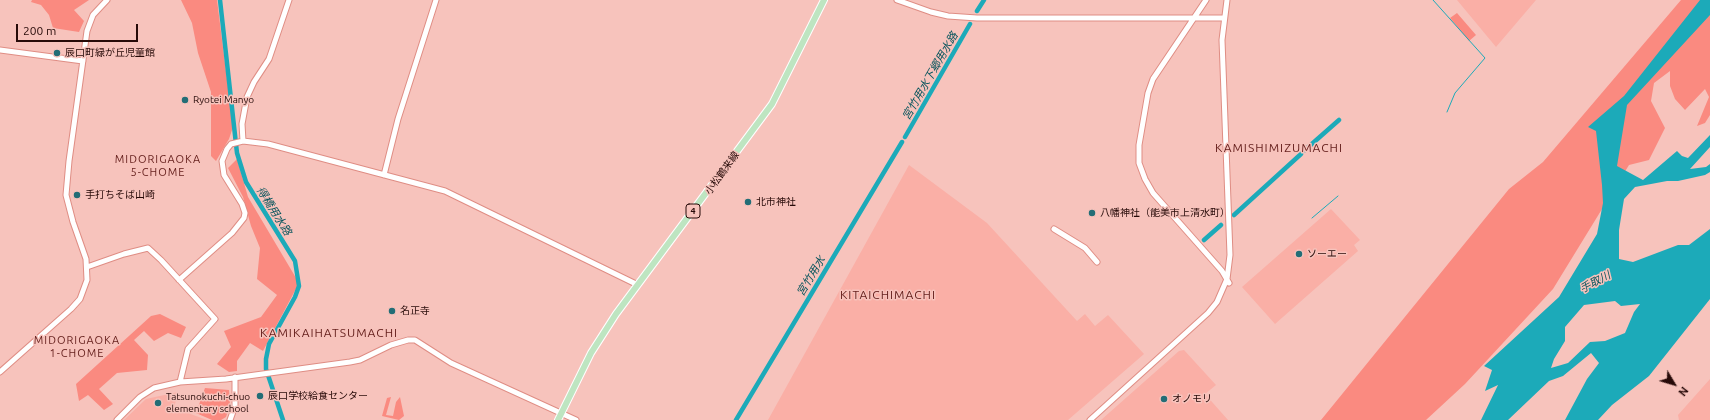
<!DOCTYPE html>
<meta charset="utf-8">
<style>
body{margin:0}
#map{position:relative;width:1710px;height:420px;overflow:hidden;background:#f7c3bc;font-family:Ubuntu,sans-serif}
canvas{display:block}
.north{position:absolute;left:1654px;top:364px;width:40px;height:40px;-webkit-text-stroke:3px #f7c3bc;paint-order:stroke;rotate:128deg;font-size:11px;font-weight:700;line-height:16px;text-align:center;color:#270a08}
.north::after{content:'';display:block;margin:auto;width:14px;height:18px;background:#270a08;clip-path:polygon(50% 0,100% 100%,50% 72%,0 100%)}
.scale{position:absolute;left:16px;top:24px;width:122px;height:18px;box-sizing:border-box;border:2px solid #270a08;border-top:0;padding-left:5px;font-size:12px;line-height:14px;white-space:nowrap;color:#270a08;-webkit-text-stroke:3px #f7c3bc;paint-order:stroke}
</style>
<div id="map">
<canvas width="1710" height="420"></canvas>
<div class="north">N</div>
<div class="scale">200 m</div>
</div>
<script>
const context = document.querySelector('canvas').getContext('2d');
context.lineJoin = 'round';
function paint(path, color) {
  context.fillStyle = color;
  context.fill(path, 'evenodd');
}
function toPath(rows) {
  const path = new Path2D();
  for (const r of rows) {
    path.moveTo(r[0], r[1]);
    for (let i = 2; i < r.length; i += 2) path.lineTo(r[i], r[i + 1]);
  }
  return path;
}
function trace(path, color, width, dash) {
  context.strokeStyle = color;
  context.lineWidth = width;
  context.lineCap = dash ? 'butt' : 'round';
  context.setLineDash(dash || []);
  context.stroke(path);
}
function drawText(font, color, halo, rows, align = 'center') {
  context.font = font + ' Ubuntu,"Noto Sans JP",sans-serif';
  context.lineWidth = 3;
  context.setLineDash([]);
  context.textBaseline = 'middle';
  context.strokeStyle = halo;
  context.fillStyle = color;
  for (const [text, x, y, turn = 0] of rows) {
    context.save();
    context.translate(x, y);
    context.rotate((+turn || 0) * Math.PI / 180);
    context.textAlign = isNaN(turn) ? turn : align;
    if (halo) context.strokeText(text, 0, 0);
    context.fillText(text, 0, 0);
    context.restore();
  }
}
paint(toPath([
 [1457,0,1536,0,1496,47],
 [909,165,987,223,1077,321,1085,314,1095,326,1108,315,1144,354,1068,420,768,420],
 [1331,209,1360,240,1354,245,1358,251,1275,324,1242,287],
 [1184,350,1216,385,1205,394,1228,420,1101,420,1179,351],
 [1710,379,1710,420,1679,420,1678,415],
 [178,392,174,408,207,420,124,420,146,399]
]), '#faafa6');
paint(toPath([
 [32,0,89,0,74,10,84,21,79,32,53,28,49,15,41,5,31,2],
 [181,0,217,0,233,127,229,139,216,161,211,156,211,92,198,53,192,23],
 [1681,0,1710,0,1710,115,1705,123,1697,126,1709,97,1705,89,1685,110,1675,99,1670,86,1670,71,1654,83,1651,101,1665,128,1649,160,1629,165,1553,289,1465,384,1426,420,1321,420,1509,189,1543,162],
 [1457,13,1476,35,1469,41,1450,18],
 [237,159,248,197,299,283,263,351,250,343,237,361,237,371,229,372,217,364,231,347,224,331,261,317,277,295,257,279,260,248,251,226,243,197,228,168],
 [160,314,186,327,181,338,168,333,154,341,144,331,134,340,148,355,147,370,117,373,99,389,113,404,104,410,88,395,79,401,76,384,151,316],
 [205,388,229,390,230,405,226,417,221,420,212,420,196,413],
 [391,397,386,415,393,416,396,402,400,397,404,416,399,420,382,416,387,398]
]), '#fa8a80');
paint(toPath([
 [1700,0,1710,0,1710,15,1627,105,1617,166,1643,180,1677,151,1682,156,1688,158,1710,135,1710,147,1690,169,1706,167,1710,164,1710,172,1705,175,1678,181,1667,181,1635,187,1624,199,1619,230,1619,259,1633,262,1678,245,1689,245,1710,229,1710,299,1649,376,1612,405,1598,420,1565,420,1587,379,1599,363,1591,353,1563,376,1549,381,1508,420,1481,420,1498,385,1485,391,1492,370,1484,366,1559,297,1597,234,1603,203,1602,185,1596,131,1588,127,1624,96],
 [1615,301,1621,306,1640,304,1634,312,1625,333,1605,341,1590,342,1568,363,1551,368,1554,359,1565,341,1565,327,1584,305]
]), '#1caab9');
trace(toPath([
 [1433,0,1485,58,1455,93,1447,112],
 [1312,218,1338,196]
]), '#1caab9', 1);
trace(toPath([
 [220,0,237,153,246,182,295,261,299,286,295,297,269,344,266,359,266,369,283,420],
 [977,11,984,0],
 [905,137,970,24],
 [1305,150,1339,120],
 [1234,215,1301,154],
 [1204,240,1221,225],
 [736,420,902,142]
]), '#1caab9', 4.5);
const minor = toPath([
 [897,0,931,12,948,16,977,18,1224,18],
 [1206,0,1153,79,1148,93,1139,145,1139,163,1145,179,1153,193,1222,271,1229,283],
 [0,50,83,61],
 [243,141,268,144,445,191,638,285],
 [384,175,398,119,436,0],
 [1054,229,1085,248,1097,262],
 [87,267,124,254,148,248,161,260,215,319,188,349,180,382],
 [179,280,232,233,244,218,245,213,242,204,224,175,222,161,227,149,231,144,243,141,242,124,247,97,254,82,269,59,289,0],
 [0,372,71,309,80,299,87,280,86,259,73,222,66,195,69,161,87,31,93,15,107,0],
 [117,420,140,397,154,388,180,382,226,379,350,362,360,360,391,345,408,340,415,340,451,363,576,420],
 [230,420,235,406,235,377],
 [1090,420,1208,313,1217,302,1227,279,1230,255,1222,40,1227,0]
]);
const major = toPath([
 [558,420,591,353,616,314,772,104,824,0]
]);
trace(minor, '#df8d84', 7);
trace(major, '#fff', 8);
trace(minor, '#fff', 5);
trace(major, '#bee5c1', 6);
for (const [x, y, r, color] of [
 [57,53,4,"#236d76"],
 [185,100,4,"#236d76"],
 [77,195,4,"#236d76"],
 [748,202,4,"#236d76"],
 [1092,213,4,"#236d76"],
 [1299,254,4,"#236d76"],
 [392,311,4,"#236d76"],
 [260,396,4,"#236d76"],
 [1164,399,4,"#236d76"],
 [158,403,4,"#236d76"]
]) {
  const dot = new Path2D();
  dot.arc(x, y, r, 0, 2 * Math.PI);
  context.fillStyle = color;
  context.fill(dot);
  trace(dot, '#f7c3bc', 1.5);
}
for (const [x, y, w] of [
 [693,211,14]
]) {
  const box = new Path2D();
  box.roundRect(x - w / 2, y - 7, w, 14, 3);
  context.fillStyle = '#f7c3bc';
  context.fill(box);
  trace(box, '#270a08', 1);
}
drawText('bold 9px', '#270a08', null, [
 ["4",693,211]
]);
drawText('10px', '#270a08', '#f7c3bc', [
 ["辰口町緑が丘児童館",65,53],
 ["Ryotei Manyo",193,100],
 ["手打ちそば山崎",85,195],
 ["北市神社",756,202],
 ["八幡神社（能美市上清水町）",1100,213],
 ["ソーエー",1307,254],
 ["名正寺",400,311],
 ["辰口学校給食センター",268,396],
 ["Tatsunokuchi-chuo",166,397],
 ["elementary school",166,409],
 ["オノモリ",1172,399]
], 'left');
drawText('10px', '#270a08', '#f7c3bc', [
 ["小松鶴来線",722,173,-54]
]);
drawText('italic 11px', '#09555d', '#f7c3bc', [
 ["宮竹用水下郷用水路",930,76,-60],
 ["得橋用水路",274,211,58],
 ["宮竹用水",811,276,-59],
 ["手取川",1595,282,-28]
]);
context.letterSpacing = '1px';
drawText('11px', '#631d1a', '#f7c3bc', [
 ["MIDORIGAOKA",158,159],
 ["5-CHOME",158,172],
 ["MIDORIGAOKA",77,340],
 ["1-CHOME",77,353]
]);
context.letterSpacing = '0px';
context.letterSpacing = '1px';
drawText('12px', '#631d1a', '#f7c3bc', [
 ["KAMISHIMIZUMACHI",1279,148],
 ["KITAICHIMACHI",888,295],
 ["KAMIKAIHATSUMACHI",329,333]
]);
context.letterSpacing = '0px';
</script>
